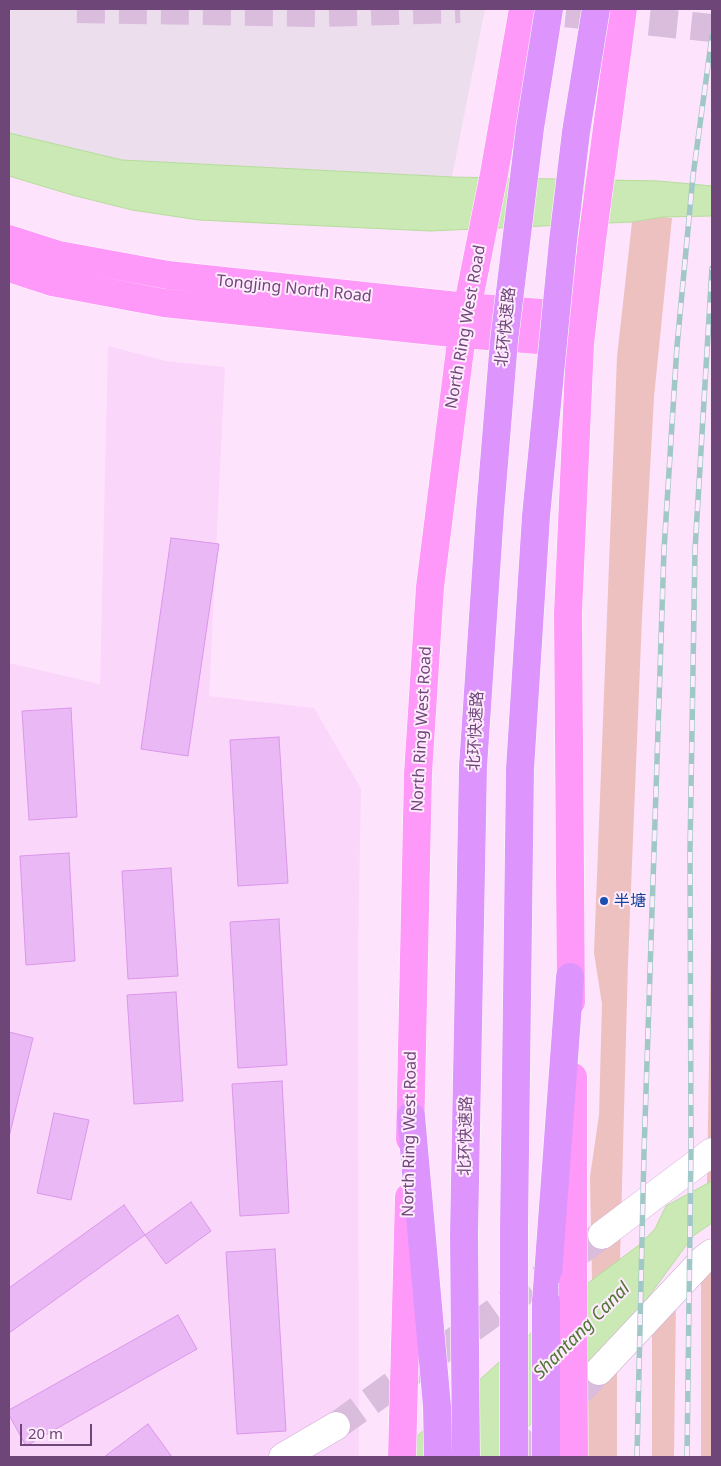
<!DOCTYPE html>
<meta charset="utf-8">
<style>
body{margin:0}
#map{position:relative;width:721px;height:1466px;overflow:hidden;background:#fee3fd;font-family:"Noto Sans",sans-serif}
canvas{display:block}
.frame{position:absolute;inset:0;border:10px solid #6e4778;pointer-events:none}
.scale{position:absolute;left:20px;top:1424px;width:72px;height:22px;box-sizing:border-box;border:2px solid #6e4778;border-top:0;padding-left:6px;font-size:15px;line-height:18px;white-space:nowrap;color:#6e4778;-webkit-text-stroke:4px #ffebfe;paint-order:stroke}
</style>
<div id="map">
<canvas width="721" height="1466"></canvas>
<div class="frame"></div>
<div class="scale">20 m</div>
</div>
<script>
const context = document.querySelector('canvas').getContext('2d');
context.lineJoin = 'round';
function paint(path, color) {
  context.fillStyle = color;
  context.fill(path, 'evenodd');
}
function toPath(rows) {
  const path = new Path2D();
  for (const r of rows) {
    path.moveTo(r[0], r[1]);
    for (let i = 2; i < r.length; i += 2) path.lineTo(r[i], r[i + 1]);
  }
  return path;
}
function trace(path, color, width, dash) {
  context.strokeStyle = color;
  context.lineWidth = width;
  context.lineCap = dash ? 'butt' : 'round';
  context.setLineDash(dash || []);
  context.stroke(path);
}
function drawText(font, color, halo, rows, align = 'center') {
  context.font = font + ' "Noto Sans","Noto Sans SC",sans-serif';
  context.lineWidth = 4;
  context.setLineDash([]);
  context.textBaseline = 'middle';
  context.strokeStyle = halo;
  context.fillStyle = color;
  for (const [text, x, y, turn = 0] of rows) {
    context.save();
    context.translate(x, y);
    context.rotate((+turn || 0) * Math.PI / 180);
    context.textAlign = isNaN(turn) ? turn : align;
    if (halo) context.strokeText(text, 0, 0);
    context.fillText(text, 0, 0);
    context.restore();
  }
}
paint(toPath([
 [108,346,166,361,225,367,209,696,314,708,361,788,358,961,359,1457,9,1457,9,663,100,684]
]), '#fbd6fb');
paint(toPath([
 [9,9,485,9,452,177,122,160,9,133]
]), '#ecdeed');
paint(toPath([
 [663,217,672,218,654,397,642,617,628,962,620,1260,592,1281,590,1177,599,1115,602,1004,594,953,617,357,632,222],
 [712,877,712,1181,707,1185],
 [712,1262,712,1457,701,1457,701,1272],
 [676,1298,674,1457,652,1457,652,1321],
 [617,1363,617,1457,585,1457,586,1396]
]), '#edc1c0');
const water = toPath([
 [9,133,122,160,452,177,659,181,712,186,712,216,663,217,632,222,430,231,199,220,132,210,72,195,9,176,9,133],
 [712,1181,712,1223,693,1236,616,1341,593,1358,500,1457,394,1457,580,1289,639,1245,655,1229,666,1206,712,1181]
]);
paint(water, '#cbe9b5');
trace(water, '#b5dc9b', 1);
const building = toPath([
 [171,538,219,544,188,756,141,749,171,538],
 [71,708,77,817,29,820,22,711,71,708],
 [279,737,288,883,238,886,230,740,279,737],
 [69,853,75,961,26,965,20,856,69,853],
 [171,868,178,976,128,979,122,871,171,868],
 [279,919,287,1065,238,1068,230,922,279,919],
 [176,992,183,1101,134,1104,127,995,176,992],
 [9,1032,33,1038,9,1137,9,1032],
 [282,1081,289,1213,240,1216,232,1084,282,1081],
 [54,1113,89,1120,71,1200,37,1193,54,1113],
 [191,1202,211,1231,166,1264,145,1235,191,1202],
 [124,1205,145,1235,9,1333,9,1288,124,1205],
 [275,1249,286,1431,237,1434,226,1252,275,1249],
 [178,1315,197,1349,26,1446,9,1415,9,1410,178,1315],
 [148,1424,172,1457,104,1457,148,1424]
]);
paint(building, '#ebb8f6');
trace(building, '#da97e9', 1);
trace(toPath([
 [336,1426,602,1235],
 [517,1457,599,1371]
]), '#dabcdc', 28, [28, 14]);
trace(toPath([
 [77,9,321,13,460,9],
 [524,9,712,28]
]), '#dabcdc', 28, [28, 14]);
const minor = toPath([
 [602,1235,712,1152],
 [599,1371,703,1260,712,1253],
 [283,1457,336,1426]
]);
const major = toPath([
 [9,239,59,255,168,275,467,307,579,316],
 [9,268,52,282,164,303,462,334,576,343],
 [571,1002,568,613,580,344,592,240,623,9],
 [573,1077,573,1283],
 [410,1139,418,774,430,587,462,334,494,174,523,9],
 [402,1457,409,1197]
]);
const highway = toPath([
 [411,1116,437,1406,438,1457],
 [464,1234,466,1457],
 [546,1302,570,977],
 [514,1457,514,1228]
]);
trace(minor, '#d0add5', 29);
trace(major, '#fff', 29);
trace(highway, '#fff', 29);
trace(minor, '#fff', 28);
trace(major, '#ff99f9', 28);
trace(highway, '#dd95fd', 28);
const rail = toPath([
 [637,1457,644,1152,664,550,677,346,693,176,712,36],
 [687,1457,691,1150,690,850,695,550,712,268]
]);
trace(rail, '#a0c8c7', 5.5);
trace(rail, '#ffebfe', 4, [11]);
const majorBridge = toPath([
 [573,1283,574,1457]
]);
const highwayBridge = toPath([
 [514,1228,520,769,536,516,563,241,576,132,596,9],
 [464,1234,473,767,490,512,504,341,530,128,549,9],
 [546,1457,546,1302]
]);
trace(majorBridge, '#fff', 29, []);
trace(highwayBridge, '#fff', 29, []);
trace(majorBridge, '#ff99f9', 28);
trace(highwayBridge, '#dd95fd', 28);
for (const [x, y, r, color] of [
 [604,901,5,"#1a4fb4"]
]) {
  const dot = new Path2D();
  dot.arc(x, y, r, 0, 2 * Math.PI);
  context.fillStyle = color;
  context.fill(dot);
  trace(dot, '#ffebfe', 2);
}
drawText('16px', '#6e4778', '#ffebfe', [
 ["Tongjing North Road",294,289,6],
 ["North Ring West Road",466,327,-80],
 ["北环快速路",506,327,-84],
 ["North Ring West Road",422,729,-87],
 ["北环快速路",476,731,-87],
 ["North Ring West Road",410,1134,-89],
 ["北环快速路",466,1136,-89]
]);
drawText('16px', '#164399', '#ffebfe', [
 ["半塘",614,901]
], 'left');
drawText('italic 18px', '#507736', '#ffebfe', [
 ["Shantang Canal",582,1331,-45]
]);
</script>
